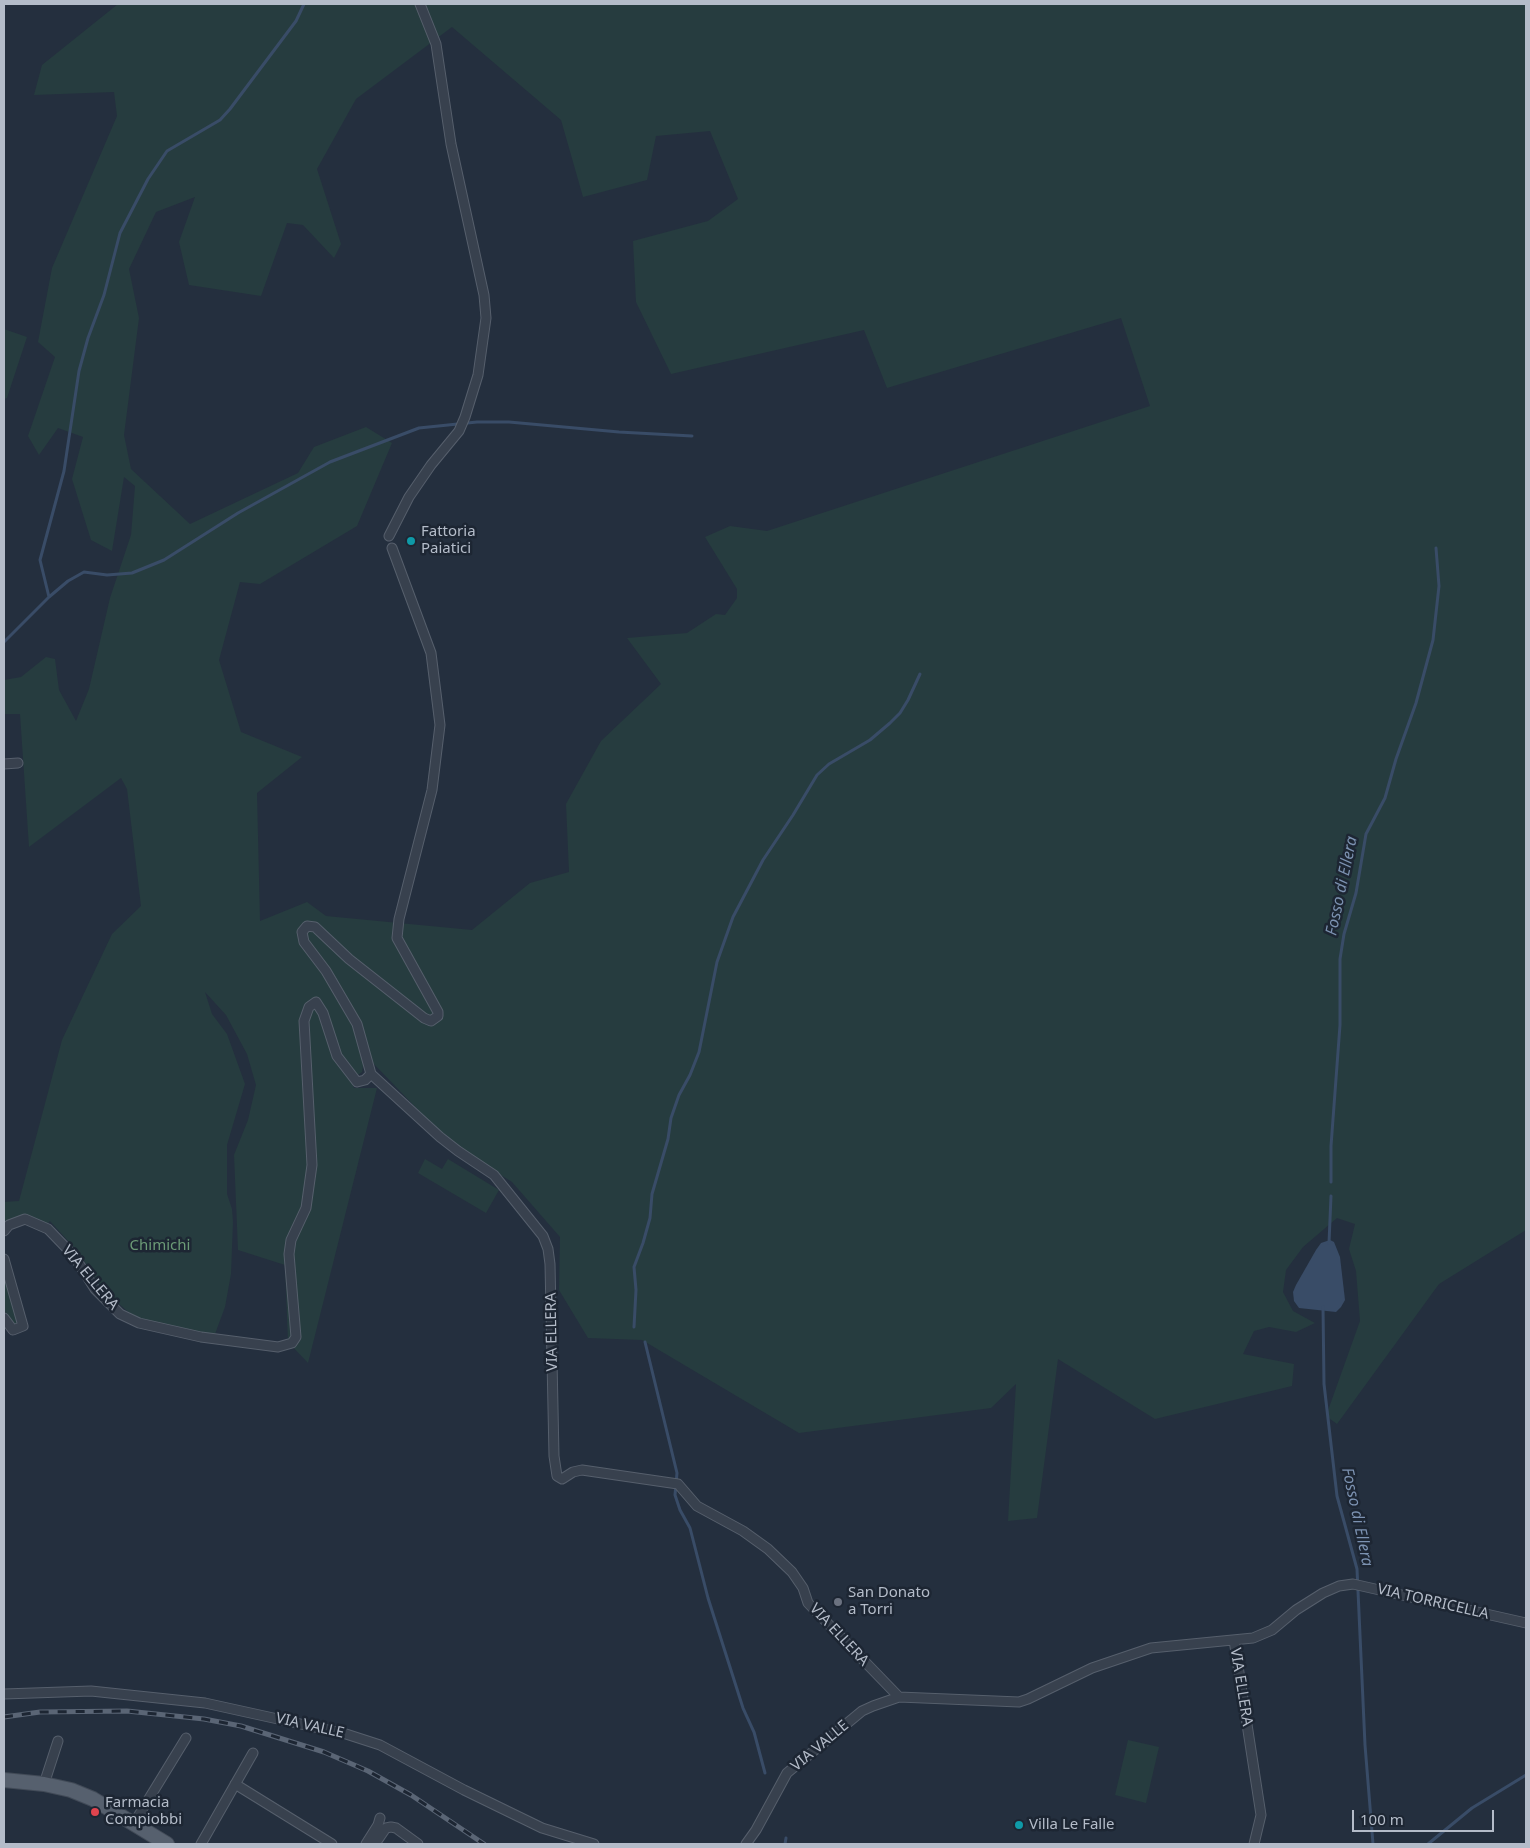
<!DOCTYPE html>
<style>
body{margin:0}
#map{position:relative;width:1530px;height:1848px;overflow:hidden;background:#242f3e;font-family:"Noto Sans",sans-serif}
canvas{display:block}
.frame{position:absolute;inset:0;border:5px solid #b4bcc9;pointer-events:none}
.scale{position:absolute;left:1352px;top:1810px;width:142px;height:22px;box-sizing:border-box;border:2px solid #b4bcc9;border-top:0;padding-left:6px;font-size:15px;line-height:18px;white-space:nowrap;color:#b4bcc9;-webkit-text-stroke:4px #1d2633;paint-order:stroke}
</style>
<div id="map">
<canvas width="1530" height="1848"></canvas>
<div class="frame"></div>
<div class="scale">100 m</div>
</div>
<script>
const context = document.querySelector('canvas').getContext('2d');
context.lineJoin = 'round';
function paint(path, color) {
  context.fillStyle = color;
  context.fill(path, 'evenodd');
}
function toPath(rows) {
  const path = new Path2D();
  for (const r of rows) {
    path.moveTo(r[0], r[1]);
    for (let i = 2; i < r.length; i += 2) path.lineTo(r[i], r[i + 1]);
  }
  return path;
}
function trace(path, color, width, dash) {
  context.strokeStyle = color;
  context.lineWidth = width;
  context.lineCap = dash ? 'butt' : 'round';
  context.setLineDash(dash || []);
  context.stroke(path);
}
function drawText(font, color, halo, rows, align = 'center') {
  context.font = font + ' "Noto Sans",sans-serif';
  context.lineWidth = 5;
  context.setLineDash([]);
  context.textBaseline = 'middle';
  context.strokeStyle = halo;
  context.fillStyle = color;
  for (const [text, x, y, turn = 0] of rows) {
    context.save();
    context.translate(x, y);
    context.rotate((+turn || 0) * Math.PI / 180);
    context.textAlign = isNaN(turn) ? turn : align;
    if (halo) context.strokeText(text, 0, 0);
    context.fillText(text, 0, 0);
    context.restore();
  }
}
paint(toPath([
 [118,4,1526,4,1526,1230,1439,1284,1337,1424,1326,1416,1360,1321,1356,1271,1349,1249,1355,1224,1337,1218,1303,1247,1286,1270,1283,1292,1293,1311,1315,1323,1296,1332,1269,1327,1254,1331,1243,1354,1294,1364,1292,1386,1155,1419,1058,1359,1037,1518,1008,1521,1016,1384,991,1408,799,1433,642,1340,588,1338,559,1290,560,1237,512,1182,450,1143,371,1061,364,1060,362,1072,351,1080,354,1088,377,1088,308,1363,288,1342,285,1265,238,1250,234,1155,248,1120,256,1085,247,1054,226,1015,205,992,212,1014,227,1034,245,1084,227,1145,227,1194,232,1209,233,1222,231,1274,225,1307,215,1334,181,1330,148,1324,134,1317,102,1289,79,1253,50,1221,46,1225,23,1216,4,1225,4,1202,19,1201,62,1040,112,934,141,906,127,789,121,778,29,847,20,714,4,714,4,680,21,677,46,657,55,659,59,690,76,721,89,689,110,598,131,535,135,486,124,477,112,551,91,540,72,479,83,437,58,428,39,455,28,436,55,357,38,342,52,268,117,116,114,92,34,95,42,65],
 [452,27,561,120,583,197,647,180,656,136,710,131,738,199,708,221,633,241,636,302,671,374,864,330,887,388,1121,318,1150,406,767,531,730,526,705,537,737,589,737,598,725,615,716,614,687,633,627,638,661,684,601,741,566,804,569,872,530,883,472,930,326,916,307,902,260,921,257,793,302,757,241,732,219,660,240,582,260,584,357,526,392,443,366,427,314,447,298,473,190,524,131,469,124,435,139,318,129,269,156,212,195,197,179,242,189,285,261,296,287,223,303,225,334,258,341,244,317,169,356,99],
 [4,329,27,337,7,398,4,399],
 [425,1159,442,1169,448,1159,499,1190,486,1213,418,1173],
 [4,1271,19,1323,13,1325,4,1310],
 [1128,1740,1159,1747,1146,1803,1115,1795]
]), '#263c3f');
paint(toPath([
 [1330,1240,1334,1242,1340,1257,1345,1300,1341,1307,1336,1312,1299,1308,1294,1301,1293,1292,1296,1285,1316,1250,1321,1243]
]), '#394c67');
trace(toPath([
 [49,597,68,581,84,572,107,575,132,573,164,560,238,513,330,462,419,428,477,422,509,422,619,432,692,436],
 [4,642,49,597,40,560,64,471,79,371,88,338,104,295,120,233,148,179,167,151,220,120,230,109,296,21,304,4],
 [1331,1182,1331,1146,1340,1025,1340,959,1344,934,1356,893,1366,834,1385,798,1396,759,1416,703,1433,640,1439,586,1436,548],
 [1329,1243,1331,1196],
 [1323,1307,1324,1384,1337,1496,1357,1569,1365,1745,1373,1844],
 [634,1327,636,1290,634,1267,643,1243,650,1218,652,1194,668,1139,671,1118,679,1095,690,1075,699,1052,717,962,733,917,763,860,793,815,817,775,829,764,870,740,890,723,900,713,908,700,920,674],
 [645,1342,677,1473,675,1495,680,1510,690,1528,708,1598,743,1708,754,1732,765,1773],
 [785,1844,786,1838],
 [1428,1844,1472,1808,1526,1775]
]), '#394c67', 3);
const street = toPath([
 [389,536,409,497,431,465,459,431,465,417,478,375,486,318,484,295,451,144,436,44,420,4],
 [4,764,18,763],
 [371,1074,440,1137,458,1151,494,1175,543,1236,548,1249,550,1264,554,1456,557,1476,562,1479,573,1472,582,1470,678,1484,697,1506,743,1531,768,1549,792,1572,803,1588,808,1603,899,1697],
 [371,1074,357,1024,326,971,304,942,302,932,307,926,315,927,349,959,424,1018,431,1021,438,1016,438,1012,397,938,399,919,432,790,440,725,431,653,392,548],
 [4,1231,9,1225,25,1219,48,1229,74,1256,95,1289,120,1314,139,1323,201,1337,278,1347,292,1343,296,1337,289,1254,291,1240,306,1208,312,1165,304,1021,309,1007,316,1002,323,1013,337,1056,357,1082,365,1080,371,1074],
 [4,1259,23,1326,13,1330,4,1318],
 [1234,1640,1261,1815,1254,1844],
 [4,1694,91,1691,205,1703,346,1734,380,1745,464,1790,542,1828,594,1844],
 [44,1784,58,1741],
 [235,1784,332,1844],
 [134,1823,186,1738],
 [201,1844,253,1753],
 [366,1844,378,1825,380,1818],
 [375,1844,386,1828,391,1827,396,1828,418,1844],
 [746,1844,756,1830,787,1773,862,1711,873,1706,899,1697,1019,1702,1028,1699,1092,1668,1151,1648,1253,1638,1272,1630,1296,1610,1323,1593,1339,1586,1353,1584,1526,1623]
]);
const primary = toPath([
 [4,1780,44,1784,71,1790,93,1799,167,1844]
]);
trace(street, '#565f6c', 11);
trace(primary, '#414a57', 16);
trace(street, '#38414e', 9);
trace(primary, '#56606e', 14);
const rail = toPath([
 [4,1717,40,1712,127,1711,204,1719,241,1726,324,1752,368,1771,411,1795,484,1844]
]);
trace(rail, '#5a6575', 5);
trace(rail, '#1d2633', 3, [9]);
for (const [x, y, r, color] of [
 [411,541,5,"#0f9aa8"],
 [838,1602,5,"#6b7280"],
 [95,1812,5,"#e0444e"],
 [1019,1825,5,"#0f9aa8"]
]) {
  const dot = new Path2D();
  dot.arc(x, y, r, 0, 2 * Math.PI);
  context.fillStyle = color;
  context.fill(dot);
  trace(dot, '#1d2633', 2);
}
drawText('15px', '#b4bcc9', '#1d2633', [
 ["Fattoria",421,532],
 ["Paiatici",421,549],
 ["San Donato",848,1593],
 ["a Torri",848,1610],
 ["Farmacia",105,1803],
 ["Compiobbi",105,1820],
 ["Villa Le Falle",1029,1825]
], 'left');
drawText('15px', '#6b9a76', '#1d2633', [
 ["Chimichi",160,1246]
]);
drawText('15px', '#b4bcc9', '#1d2633', [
 ["VIA ELLERA",90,1278,50],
 ["VIA ELLERA",552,1332,-91],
 ["VIA TORRICELLA",1433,1602,13],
 ["VIA ELLERA",839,1635,47],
 ["VIA ELLERA",1241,1687,81],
 ["VIA VALLE",310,1726,13],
 ["VIA VALLE",820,1746,-40]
]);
drawText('italic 16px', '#7c92b1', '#1d2633', [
 ["Fosso di Ellera",1342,886,-78],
 ["Fosso di Ellera",1357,1517,78]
]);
</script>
